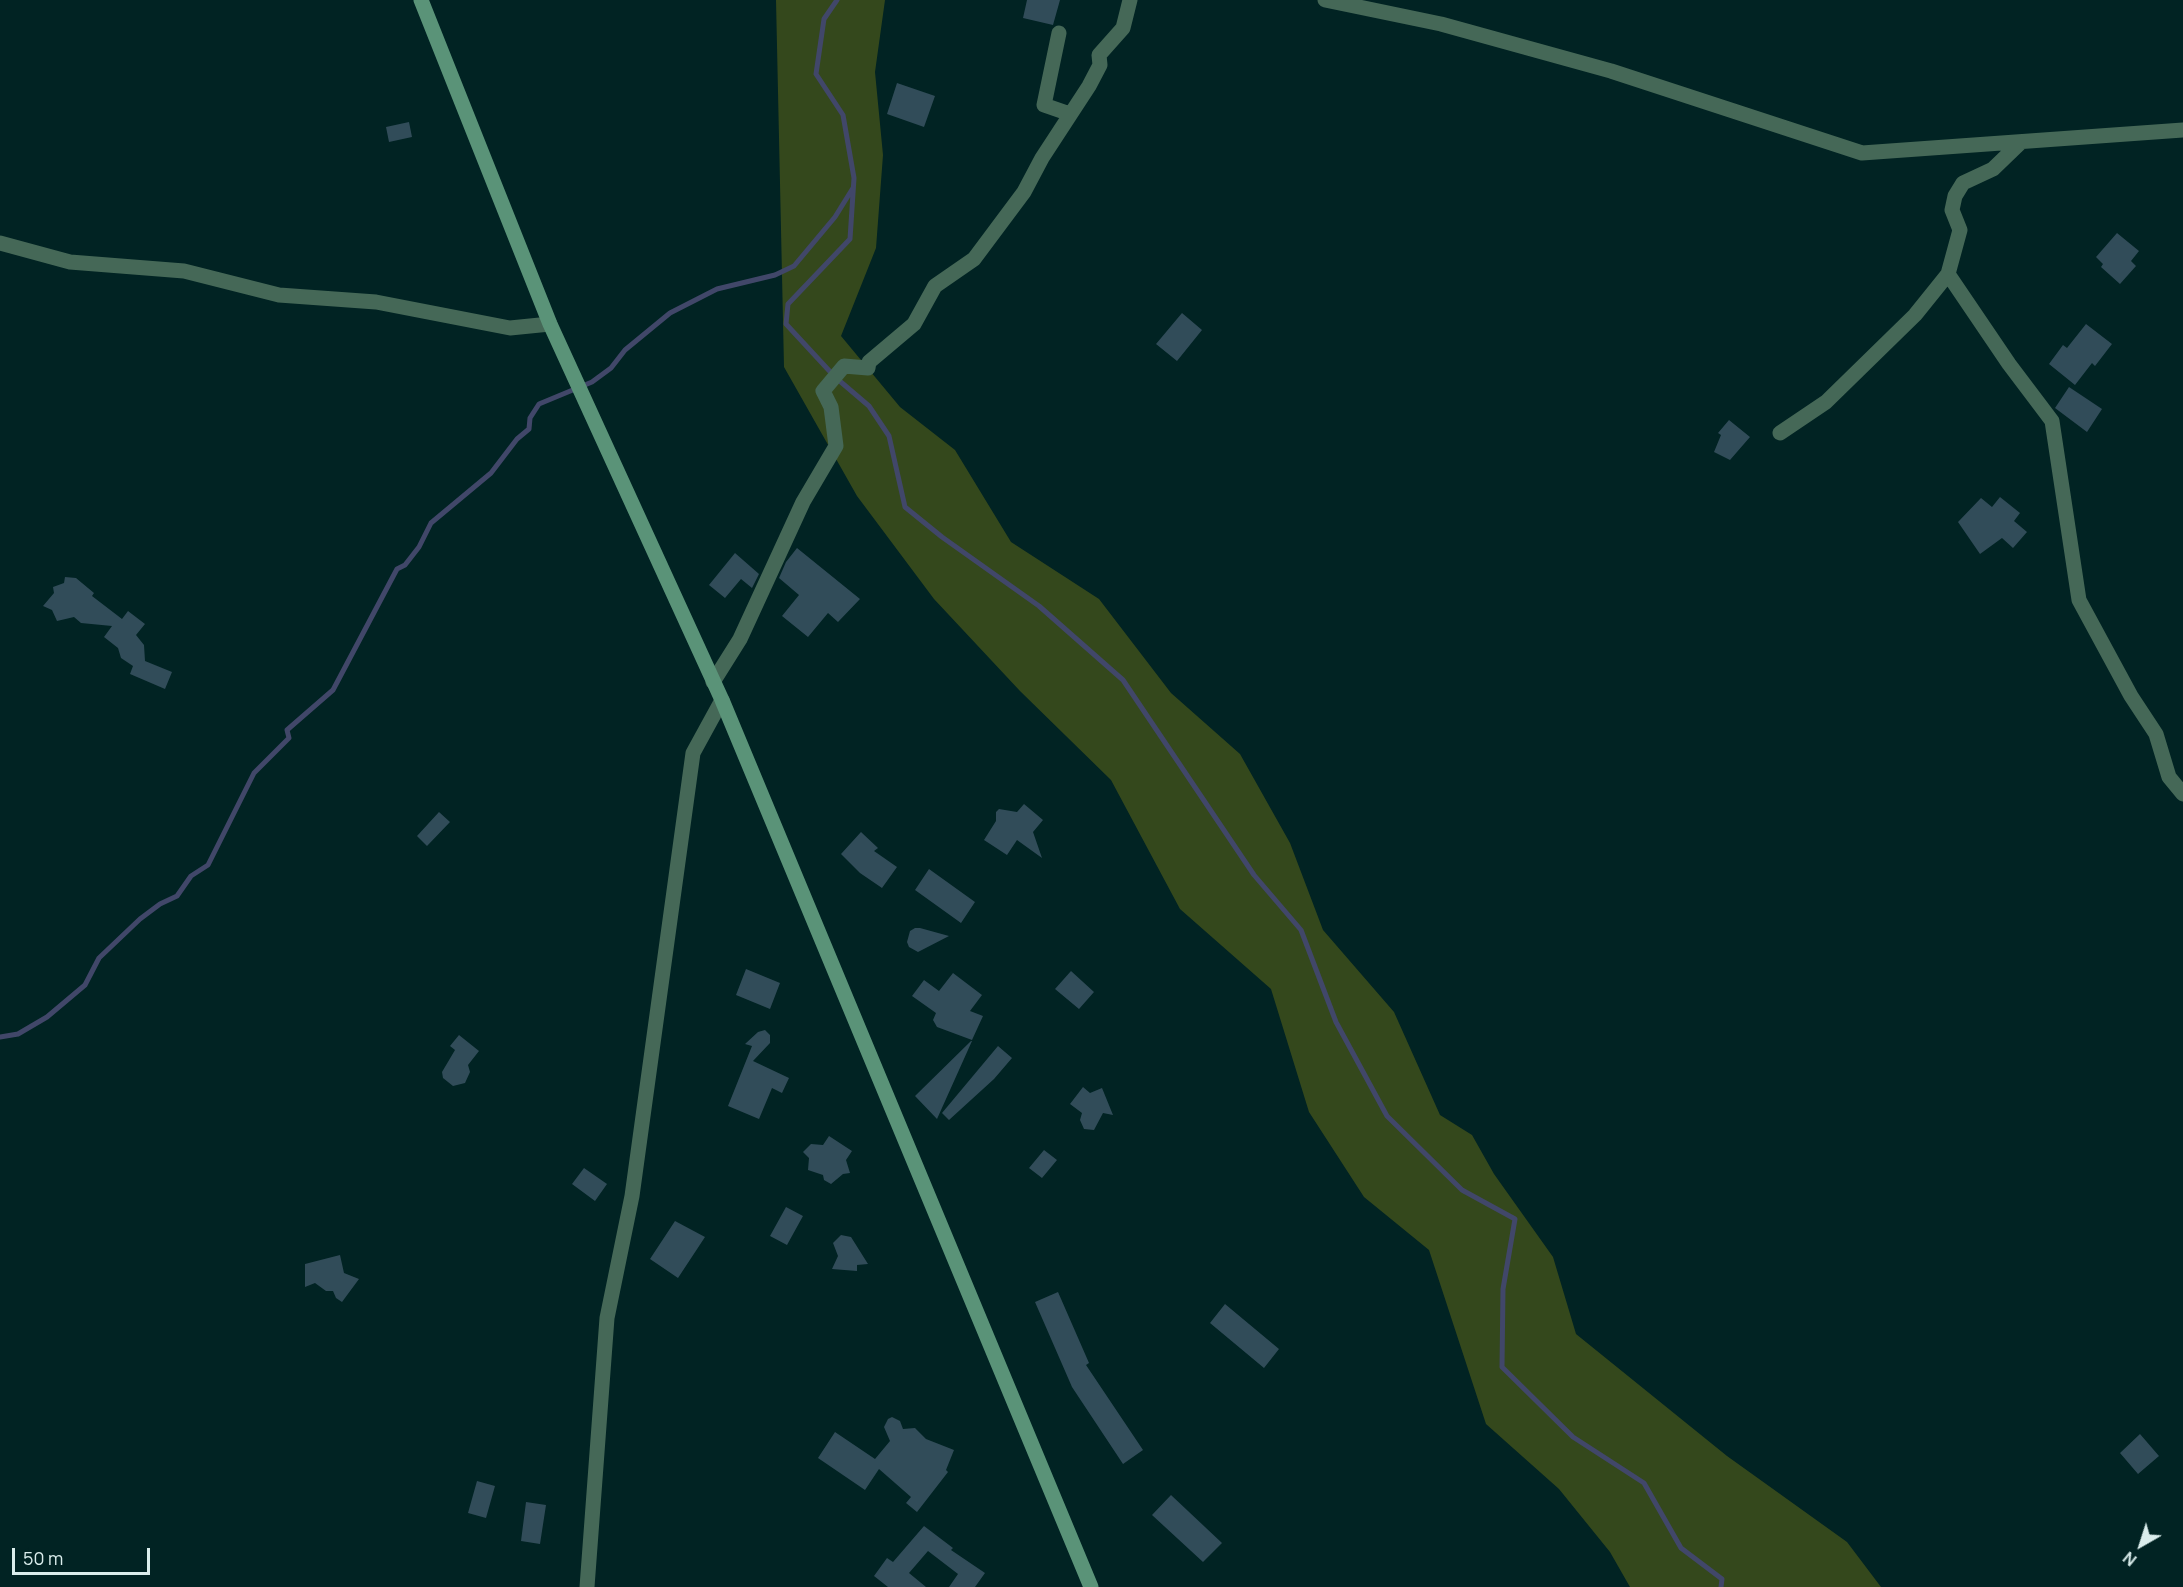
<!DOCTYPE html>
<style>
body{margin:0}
#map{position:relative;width:2183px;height:1587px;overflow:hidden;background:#012323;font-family:Manrope,sans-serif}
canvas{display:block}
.north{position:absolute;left:2111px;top:1515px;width:60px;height:60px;-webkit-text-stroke:4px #012323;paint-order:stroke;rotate:219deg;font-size:16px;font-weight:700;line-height:24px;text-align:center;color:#daedec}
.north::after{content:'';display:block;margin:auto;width:21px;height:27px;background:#daedec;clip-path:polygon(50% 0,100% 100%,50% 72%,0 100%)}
.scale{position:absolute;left:12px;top:1548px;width:138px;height:27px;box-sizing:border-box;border:3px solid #daedec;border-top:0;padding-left:8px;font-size:18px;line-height:21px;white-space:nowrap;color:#daedec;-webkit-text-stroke:4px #012323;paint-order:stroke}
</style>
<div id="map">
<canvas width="2183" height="1587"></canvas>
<div class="north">N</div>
<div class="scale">50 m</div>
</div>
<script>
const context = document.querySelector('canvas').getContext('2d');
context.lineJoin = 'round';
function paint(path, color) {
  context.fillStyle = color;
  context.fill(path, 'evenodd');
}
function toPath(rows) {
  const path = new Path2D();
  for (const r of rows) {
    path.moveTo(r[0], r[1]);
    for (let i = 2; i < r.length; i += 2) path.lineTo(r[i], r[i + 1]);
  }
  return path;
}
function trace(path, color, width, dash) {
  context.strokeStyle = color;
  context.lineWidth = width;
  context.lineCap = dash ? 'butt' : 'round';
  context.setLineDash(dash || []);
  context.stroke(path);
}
paint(toPath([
 [776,0,885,0,875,72,883,155,876,248,841,336,900,407,955,450,1011,542,1099,599,1171,693,1240,754,1290,843,1323,930,1394,1012,1440,1115,1472,1135,1494,1174,1553,1257,1576,1334,1727,1456,1847,1542,1881,1587,1630,1587,1610,1552,1559,1489,1486,1424,1429,1250,1364,1197,1309,1112,1271,989,1180,909,1111,780,1020,691,934,599,857,496,784,367]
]), '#34481c');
trace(toPath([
 [837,0,824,19,816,74,843,115,854,178,850,239,788,304,786,324,835,377,869,406,889,436,905,507,942,537,1039,606,1123,680,1254,875,1301,930,1336,1022,1387,1116,1462,1190,1515,1219,1503,1289,1502,1367,1573,1437,1644,1483,1681,1548,1722,1579,1721,1587],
 [0,1037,18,1034,47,1017,85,985,99,958,140,919,160,904,177,896,191,876,208,865,254,773,289,738,287,730,333,690,397,569,405,565,419,547,431,523,491,473,517,439,529,429,530,418,539,404,592,382,611,368,625,350,670,313,717,289,775,275,794,266,835,217,853,188]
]), '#414769', 5);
paint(toPath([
 [1027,0,1060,0,1053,25,1023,18],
 [897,83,935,96,924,127,887,114],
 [409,122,412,137,389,142,386,127],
 [2117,233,2139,251,2131,261,2136,266,2120,284,2101,267,2103,264,2096,257],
 [1182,313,1202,330,1177,361,1156,344],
 [2086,324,2112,344,2095,366,2092,363,2075,385,2049,364,2063,345,2067,348],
 [2069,387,2102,409,2087,432,2055,408],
 [1729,420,1750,437,1730,460,1714,452,1721,435,1718,433],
 [2000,497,2020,513,2014,521,2027,532,2013,548,2002,538,1980,554,1958,522,1981,498,1992,507],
 [797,548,860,599,838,622,828,613,808,637,782,616,799,595,779,578,786,562],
 [735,553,759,574,752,588,741,579,725,598,709,585],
 [65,577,76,578,94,593,92,596,122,619,128,611,145,624,136,635,144,645,145,661,172,672,165,689,130,674,133,666,121,658,118,648,104,637,112,626,81,623,74,617,57,621,52,610,43,606,54,593,53,587,64,583],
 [1024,804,1043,820,1033,832,1042,858,1017,840,1007,855,984,840,996,821,996,812,999,809,1017,812],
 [439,812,450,822,427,846,417,836],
 [861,832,878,848,874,851,897,867,882,888,860,873,841,854],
 [929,869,975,902,961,923,915,890],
 [915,928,920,928,949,936,918,952,909,947,907,942,910,931],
 [746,969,780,983,770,1009,736,995],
 [1071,971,1094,992,1079,1009,1055,989],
 [953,973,982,995,970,1011,983,1016,972,1040,937,1027,933,1020,936,1013,912,996,924,980,939,991],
 [765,1030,770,1035,770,1043,753,1061,789,1078,782,1093,772,1088,759,1119,728,1106,752,1046,745,1044,758,1032],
 [459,1035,479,1051,468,1065,470,1072,465,1083,453,1086,443,1078,442,1072,455,1050,450,1046],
 [971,1041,972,1041,937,1119,915,1096],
 [998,1046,1012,1058,994,1079,949,1120,942,1113],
 [1083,1087,1090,1093,1102,1088,1113,1115,1103,1113,1094,1130,1084,1129,1080,1120,1082,1113,1070,1104],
 [829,1136,852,1151,846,1160,850,1173,843,1174,831,1184,824,1180,823,1175,808,1170,809,1158,803,1152,811,1144,823,1145],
 [1044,1150,1057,1160,1042,1178,1029,1168],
 [584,1168,607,1184,595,1201,572,1184],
 [786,1207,803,1216,787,1245,770,1236],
 [675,1221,705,1237,678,1278,650,1259],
 [841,1235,851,1237,868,1264,857,1265,857,1271,832,1269,838,1256,833,1243],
 [340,1255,344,1273,359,1279,342,1302,336,1298,333,1291,326,1291,315,1283,305,1287,305,1264],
 [1058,1292,1089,1363,1086,1365,1143,1450,1123,1464,1072,1387,1035,1302],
 [1225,1304,1279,1349,1264,1368,1210,1323],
 [892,1417,900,1421,903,1429,915,1428,926,1439,954,1450,946,1470,948,1472,917,1512,906,1503,911,1497,879,1469,865,1490,818,1458,835,1432,875,1459,890,1441,884,1427,888,1419],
 [2140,1434,2159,1456,2138,1474,2120,1453],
 [477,1481,495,1486,486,1518,468,1513],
 [1171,1495,1222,1543,1203,1562,1152,1515],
 [526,1502,546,1505,540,1544,521,1541],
 [924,1526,953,1548,951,1550,985,1573,975,1587,949,1587,958,1574,928,1551,909,1573,926,1587,888,1587,874,1576,887,1558,893,1562]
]), '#314c59');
trace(toPath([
 [1325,0,1441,24,1611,71,1862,153,2183,130],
 [1059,33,1044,105,1070,114],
 [0,243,70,262,184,271,279,295,376,302,510,328,550,324],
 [1948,274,2009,364,2052,421,2079,600,2131,696,2156,734,2169,777,2183,794],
 [1780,433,1826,402,1915,315,1948,274,1960,230,1952,210,1955,196,1963,183,1993,169,2021,142],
 [713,682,740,639,803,502,836,446,831,407,823,391,844,366,868,368,869,362,914,324,935,286,974,259,1024,192,1042,158,1089,86,1100,65,1099,55,1123,28,1130,0],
 [587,1587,607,1318,632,1196,693,753,722,700]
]), '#456857', 15);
trace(toPath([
 [421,0,550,324,722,700,1091,1587]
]), '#5a9378', 15);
</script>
